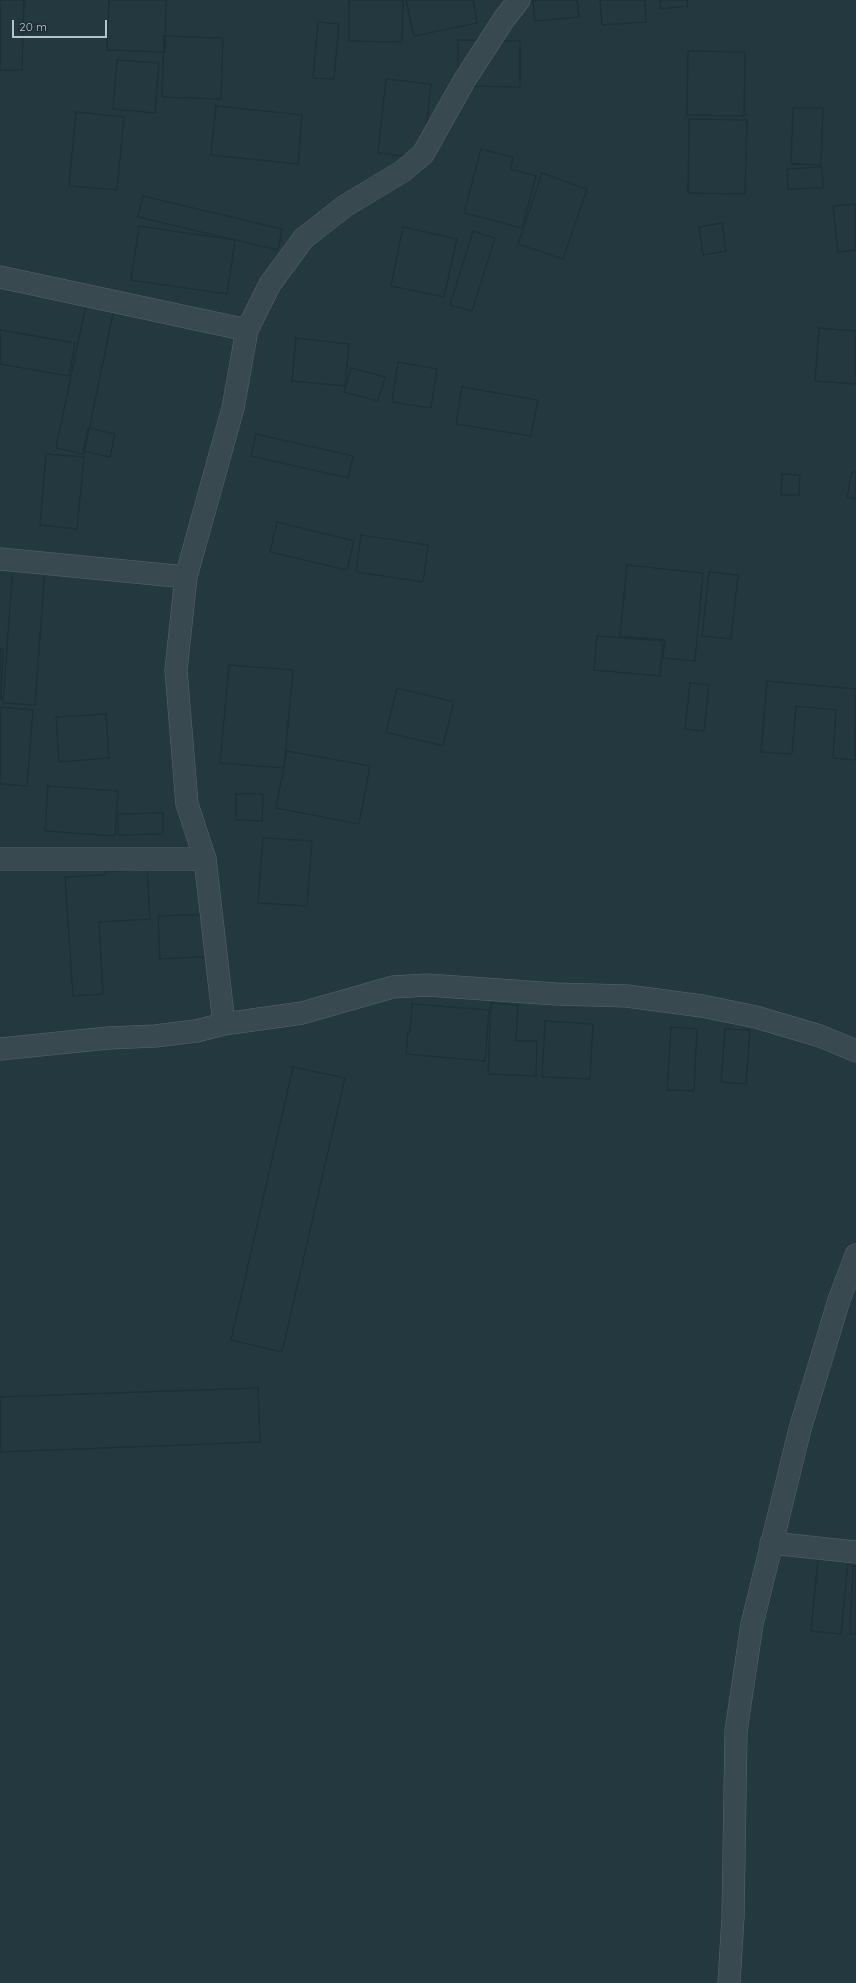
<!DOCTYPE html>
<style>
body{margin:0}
#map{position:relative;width:856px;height:1983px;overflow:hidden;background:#243840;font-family:Quicksand,sans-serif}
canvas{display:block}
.scale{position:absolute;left:12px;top:20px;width:95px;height:18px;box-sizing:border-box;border:2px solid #b5c4ca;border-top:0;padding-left:5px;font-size:12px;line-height:14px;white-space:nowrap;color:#b5c4ca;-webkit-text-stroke:3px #1d2e35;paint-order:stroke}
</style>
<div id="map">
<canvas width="856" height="1983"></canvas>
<div class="scale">20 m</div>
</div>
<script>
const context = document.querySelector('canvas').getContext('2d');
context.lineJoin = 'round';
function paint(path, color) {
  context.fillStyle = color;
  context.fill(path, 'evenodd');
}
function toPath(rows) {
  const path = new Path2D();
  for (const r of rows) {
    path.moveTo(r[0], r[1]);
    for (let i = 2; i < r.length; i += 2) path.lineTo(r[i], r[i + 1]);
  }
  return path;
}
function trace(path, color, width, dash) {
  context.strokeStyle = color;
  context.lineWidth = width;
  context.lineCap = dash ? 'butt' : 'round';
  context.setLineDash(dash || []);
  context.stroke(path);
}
const building = toPath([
 [0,0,24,0,22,70,0,70,0,0],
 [0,0,24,0,22,70,0,70,0,0],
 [109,0,166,0,165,52,107,50,109,0],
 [109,0,166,0,165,52,107,50,109,0],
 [349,0,403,0,402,42,349,41,349,0],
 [349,0,403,0,402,42,349,41,349,0],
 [406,0,473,0,477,23,414,36,406,0],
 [406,0,473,0,477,23,414,36,406,0],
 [533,0,577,0,579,17,535,21,533,0],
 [533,0,577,0,579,17,535,21,533,0],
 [600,0,645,0,646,22,602,25,600,0],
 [600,0,645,0,646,22,602,25,600,0],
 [660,0,687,0,688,6,661,9,660,0],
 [660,0,687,0,688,6,661,9,660,0],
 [318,22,339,24,334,79,313,78,318,22],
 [318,22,339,24,334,79,313,78,318,22],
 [164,36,223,38,221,99,162,97,164,36],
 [164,36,223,38,221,99,162,97,164,36],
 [458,40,520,41,520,87,458,86,458,40],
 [458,40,520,41,520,87,458,86,458,40],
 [688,51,745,52,744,116,687,115,688,51],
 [688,51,745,52,744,116,687,115,688,51],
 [117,60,159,63,155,113,113,109,117,60],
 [117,60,159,63,155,113,113,109,117,60],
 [386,79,431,84,423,158,378,153,386,79],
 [386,79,431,84,423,158,378,153,386,79],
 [216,106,302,115,298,164,211,155,216,106],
 [216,106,302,115,298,164,211,155,216,106],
 [793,108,823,108,821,165,791,164,793,108],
 [793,108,823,108,821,165,791,164,793,108],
 [76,112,124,117,117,190,69,186,76,112],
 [76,112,124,117,117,190,69,186,76,112],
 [689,119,747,120,745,194,688,193,689,119],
 [689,119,747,120,745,194,688,193,689,119],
 [481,149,513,157,511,169,536,176,522,228,464,213,481,149],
 [481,149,513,157,511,169,536,176,522,228,464,213,481,149],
 [822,167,823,188,788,189,787,169,822,167],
 [822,167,823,188,788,189,787,169,822,167],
 [542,173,587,189,563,259,518,244,542,173],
 [542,173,587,189,563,259,518,244,542,173],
 [143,196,282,229,278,250,138,217,143,196],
 [143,196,282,229,278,250,138,217,143,196],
 [856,204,856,250,838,252,833,206,856,204],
 [856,204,856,250,838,252,833,206,856,204],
 [722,223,726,251,703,255,699,227,722,223],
 [722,223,726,251,703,255,699,227,722,223],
 [139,226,235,240,227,294,131,280,139,226],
 [139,226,235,240,227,294,131,280,139,226],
 [403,227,457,239,444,297,391,286,403,227],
 [403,227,457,239,444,297,391,286,403,227],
 [473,231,495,238,472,311,450,305,473,231],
 [473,231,495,238,472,311,450,305,473,231],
 [86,304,114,309,84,454,56,448,86,304],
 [86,304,114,309,84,454,56,448,86,304],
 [819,328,856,331,856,384,815,381,819,328],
 [819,328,856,331,856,384,815,381,819,328],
 [0,330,75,343,69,376,0,364,0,330],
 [0,330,75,343,69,376,0,364,0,330],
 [296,338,349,344,345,386,292,381,296,338],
 [296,338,349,344,345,386,292,381,296,338],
 [398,362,437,369,431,408,392,402,398,362],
 [398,362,437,369,431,408,392,402,398,362],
 [351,368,385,377,378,401,344,392,351,368],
 [351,368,385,377,378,401,344,392,351,368],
 [462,387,538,400,531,436,456,424,462,387],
 [462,387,538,400,531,436,456,424,462,387],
 [88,428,115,434,110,457,83,451,88,428],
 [88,428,115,434,110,457,83,451,88,428],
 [256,434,353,456,348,478,251,456,256,434],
 [256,434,353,456,348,478,251,456,256,434],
 [46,454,84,457,77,529,40,525,46,454],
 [46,454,84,457,77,529,40,525,46,454],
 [852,472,856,472,856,499,847,497,852,472],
 [852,472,856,472,856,499,847,497,852,472],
 [782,474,800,475,799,495,781,495,782,474],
 [782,474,800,475,799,495,781,495,782,474],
 [277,522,354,541,347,570,270,552,277,522],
 [277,522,354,541,347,570,270,552,277,522],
 [361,535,428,545,423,582,356,572,361,535],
 [361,535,428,545,423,582,356,572,361,535],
 [627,565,703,573,695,661,663,658,665,640,620,636,627,565],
 [627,565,703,573,695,661,663,658,665,640,620,636,627,565],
 [13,566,45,568,35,705,3,703,13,566],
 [13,566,45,568,35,705,3,703,13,566],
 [709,572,738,575,731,639,702,636,709,572],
 [709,572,738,575,731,639,702,636,709,572],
 [597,636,663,641,660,676,594,670,597,636],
 [597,636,663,641,660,676,594,670,597,636],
 [0,649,3,649,1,700,0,700,0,649],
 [0,649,3,649,1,700,0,700,0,649],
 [229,665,293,670,284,768,220,763,229,665],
 [229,665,293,670,284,768,220,763,229,665],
 [767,681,856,689,855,760,833,758,836,710,796,706,792,754,761,752,767,681],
 [767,681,856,689,855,760,833,758,836,710,796,706,792,754,761,752,767,681],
 [690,683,709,685,704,731,685,729,690,683],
 [690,683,709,685,704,731,685,729,690,683],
 [397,688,454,702,443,746,386,732,397,688],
 [397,688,454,702,443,746,386,732,397,688],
 [0,707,33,710,27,786,0,784,0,707],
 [0,707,33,710,27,786,0,784,0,707],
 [106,714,109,758,59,762,56,717,106,714],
 [106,714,109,758,59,762,56,717,106,714],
 [287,751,370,766,359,824,276,808,287,751],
 [287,751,370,766,359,824,276,808,287,751],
 [48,786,118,791,115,836,45,831,48,786],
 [48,786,118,791,115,836,45,831,48,786],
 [236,794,263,794,262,821,236,820,236,794],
 [236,794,263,794,262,821,236,820,236,794],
 [163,813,163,834,118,835,118,814,163,813],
 [163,813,163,834,118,835,118,814,163,813],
 [263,838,312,841,307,906,258,903,263,838],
 [263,838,312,841,307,906,258,903,263,838],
 [147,869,150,919,99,922,103,994,73,996,65,877,105,875,105,872,147,869],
 [147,869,150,919,99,922,103,994,73,996,65,877,105,875,105,872,147,869],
 [215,914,218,956,160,959,158,916,215,914],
 [215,914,218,956,160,959,158,916,215,914],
 [491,1003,518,1005,516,1041,537,1041,536,1076,488,1074,491,1003],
 [491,1003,518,1005,516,1041,537,1041,536,1076,488,1074,491,1003],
 [412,1004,489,1010,485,1061,406,1054,408,1032,410,1032,412,1004],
 [412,1004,489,1010,485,1061,406,1054,408,1032,410,1032,412,1004],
 [545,1021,593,1024,590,1079,542,1077,545,1021],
 [545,1021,593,1024,590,1079,542,1077,545,1021],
 [671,1027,697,1029,694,1091,667,1090,671,1027],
 [671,1027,697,1029,694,1091,667,1090,671,1027],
 [725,1029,750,1030,746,1084,721,1082,725,1029],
 [725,1029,750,1030,746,1084,721,1082,725,1029],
 [293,1067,345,1078,282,1352,231,1340,293,1067],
 [293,1067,345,1078,282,1352,231,1340,293,1067],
 [258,1388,260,1442,0,1452,0,1397,258,1388],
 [258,1388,260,1442,0,1452,0,1397,258,1388],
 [818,1559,848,1561,841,1634,811,1631,818,1559],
 [818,1559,848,1561,841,1634,811,1631,818,1559],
 [853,1566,856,1566,856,1634,850,1634,853,1566],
 [853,1566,856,1566,856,1634,850,1634,853,1566]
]);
paint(building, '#4d636b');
trace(building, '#1f3037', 1);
const minor = toPath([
 [0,277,247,330],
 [0,559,186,577],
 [0,859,205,859],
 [224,1024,205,859,187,804,176,670,186,577,233,408,247,330,270,284,304,238,345,206,403,171,423,154,464,81,504,19,519,0],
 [0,1049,108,1038,155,1036,196,1031,224,1024,302,1013,393,987,427,985,556,994,627,996,702,1006,756,1017,820,1036,856,1051],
 [771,1543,856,1552],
 [729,1983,733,1917,736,1731,752,1624,800,1429,839,1300,856,1255]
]);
trace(minor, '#56676d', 23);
trace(minor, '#384950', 22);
</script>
